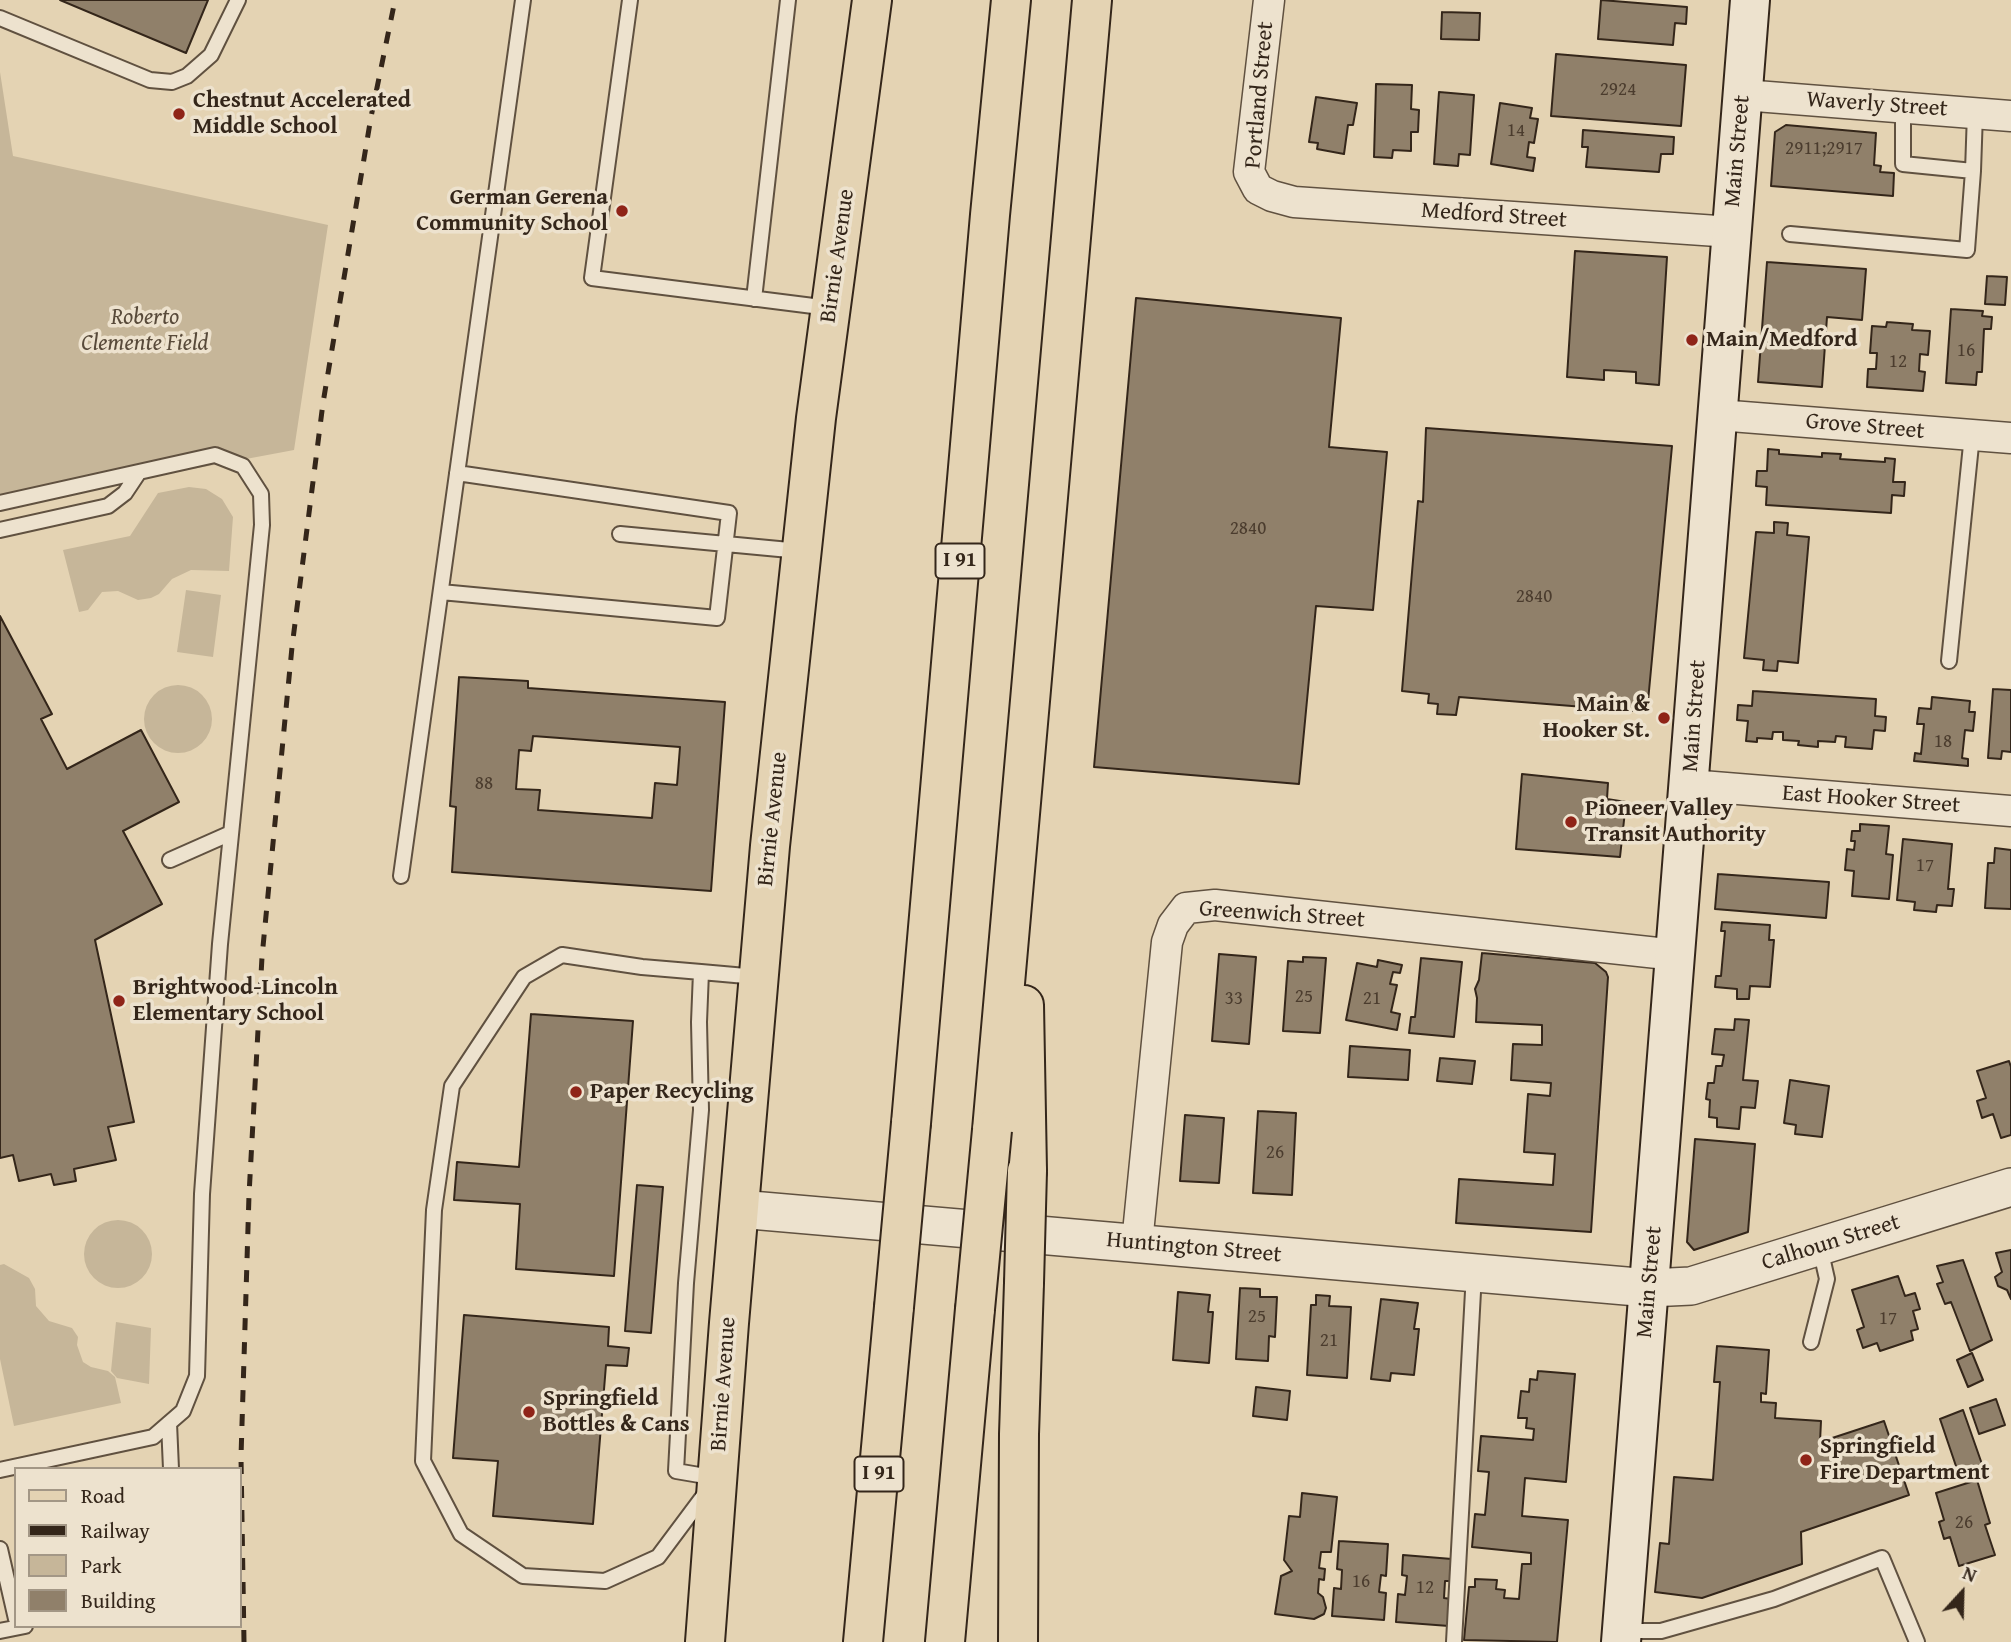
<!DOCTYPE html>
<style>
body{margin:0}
#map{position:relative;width:2011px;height:1642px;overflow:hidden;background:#e4d3b3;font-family:"Gentium Book Plus",serif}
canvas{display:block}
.legend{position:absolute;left:14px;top:1467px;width:228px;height:161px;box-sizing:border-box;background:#ede2ce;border:2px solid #a39786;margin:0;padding:9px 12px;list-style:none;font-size:21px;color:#34261a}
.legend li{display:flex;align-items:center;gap:14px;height:35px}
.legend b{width:35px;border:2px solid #a39786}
.north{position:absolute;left:1927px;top:1558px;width:70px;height:70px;-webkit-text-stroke:5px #ede2ce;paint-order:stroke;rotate:22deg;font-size:19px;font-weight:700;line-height:28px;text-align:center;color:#34261a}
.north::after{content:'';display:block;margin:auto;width:24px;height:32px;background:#34261a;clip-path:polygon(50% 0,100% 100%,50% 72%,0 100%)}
</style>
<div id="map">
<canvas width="2011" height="1642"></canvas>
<ul class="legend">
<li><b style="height:9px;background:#e4d3b3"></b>Road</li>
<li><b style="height:9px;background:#34261a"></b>Railway</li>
<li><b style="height:19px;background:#c6b699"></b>Park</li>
<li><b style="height:19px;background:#90806a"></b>Building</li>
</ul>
<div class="north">N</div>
</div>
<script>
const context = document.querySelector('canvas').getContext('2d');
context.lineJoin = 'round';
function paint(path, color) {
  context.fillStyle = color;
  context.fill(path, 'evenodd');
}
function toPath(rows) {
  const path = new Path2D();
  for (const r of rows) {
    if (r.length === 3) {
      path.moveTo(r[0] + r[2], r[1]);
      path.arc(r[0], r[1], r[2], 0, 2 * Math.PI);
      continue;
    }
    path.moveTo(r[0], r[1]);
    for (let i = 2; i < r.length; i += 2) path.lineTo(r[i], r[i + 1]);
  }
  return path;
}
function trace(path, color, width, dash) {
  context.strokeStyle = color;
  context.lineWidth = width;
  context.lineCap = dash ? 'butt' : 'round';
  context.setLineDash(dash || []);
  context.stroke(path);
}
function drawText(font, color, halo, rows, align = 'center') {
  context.font = font + ' "Gentium Book Plus",serif';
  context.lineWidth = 7;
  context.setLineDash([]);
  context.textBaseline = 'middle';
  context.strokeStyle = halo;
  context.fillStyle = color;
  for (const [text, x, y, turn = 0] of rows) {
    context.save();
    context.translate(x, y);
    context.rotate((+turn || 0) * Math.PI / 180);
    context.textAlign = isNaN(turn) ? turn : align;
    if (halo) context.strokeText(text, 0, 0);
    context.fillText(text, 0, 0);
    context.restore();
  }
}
paint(toPath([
 [0,72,13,156,328,225,294,450,0,505],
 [189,487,206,489,222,499,233,517,229,571,191,570,172,579,159,594,151,598,138,600,118,591,102,592,88,610,79,612,63,550,130,536,158,493],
 [186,590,221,595,213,657,177,652],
 [178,719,34],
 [118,1254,34],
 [4,1264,29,1278,35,1289,36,1306,49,1321,72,1328,78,1337,77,1345,83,1362,91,1367,108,1371,115,1377,121,1403,14,1426,0,1359,0,1265],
 [116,1322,151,1328,149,1384,117,1378,111,1371]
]), '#c6b699');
const building = toPath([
 [60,0,208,0,186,53,60,0],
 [1601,0,1687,7,1686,24,1675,23,1673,45,1598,39,1601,0],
 [1442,12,1480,13,1479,40,1441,39,1442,12],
 [1556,54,1686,65,1681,126,1551,116,1556,54],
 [1376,84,1412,85,1411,109,1419,110,1418,132,1411,132,1411,151,1393,150,1392,158,1374,157,1376,84],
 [1439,92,1474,95,1470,155,1459,154,1458,166,1434,164,1439,92],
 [1316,97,1357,103,1353,125,1348,125,1344,154,1317,149,1318,143,1309,142,1316,97],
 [1500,103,1532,108,1530,118,1538,119,1534,143,1529,142,1527,157,1535,158,1533,171,1491,164,1500,103],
 [1786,125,1876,133,1874,165,1881,166,1880,172,1894,173,1893,196,1771,186,1775,132,1786,125],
 [1583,130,1674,137,1673,154,1661,154,1659,172,1586,167,1588,147,1582,147,1583,130],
 [1575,251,1667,257,1659,385,1636,383,1636,372,1604,370,1604,380,1567,377,1575,251],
 [1767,262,1866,269,1862,320,1827,317,1822,387,1758,382,1767,262],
 [1987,276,2007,277,2005,305,1985,304,1987,276],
 [1136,298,1341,318,1329,447,1387,452,1373,610,1316,606,1299,784,1094,767,1136,298],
 [1951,309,1983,311,1982,316,1992,317,1991,329,1984,329,1982,372,1977,372,1976,385,1946,383,1951,309],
 [1887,322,1913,324,1912,330,1930,331,1928,355,1920,354,1919,371,1925,372,1923,391,1867,387,1868,369,1876,369,1877,353,1870,353,1872,326,1886,327,1887,322],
 [1426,428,1672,446,1647,712,1459,697,1456,715,1437,714,1438,704,1428,703,1429,694,1402,691,1418,501,1423,502,1426,428],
 [1768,449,1779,450,1779,454,1822,457,1822,453,1841,454,1840,459,1885,462,1885,458,1895,459,1893,482,1905,482,1904,496,1892,495,1891,513,1766,505,1767,487,1756,486,1757,471,1767,471,1768,449],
 [1774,522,1788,523,1787,535,1809,537,1798,663,1778,661,1777,671,1763,670,1764,660,1744,658,1756,532,1774,533,1774,522],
 [0,616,52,714,41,719,67,769,141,730,179,802,123,831,162,904,95,940,134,1122,108,1127,116,1160,74,1169,76,1181,54,1185,51,1174,19,1181,13,1155,0,1158,0,616],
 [459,677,528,681,528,688,725,702,711,891,452,872,456,807,450,806,459,677],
 [533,736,680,747,677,785,655,783,652,818,538,810,540,790,516,789,519,750,531,751,533,736],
 [1993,689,2011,690,2011,752,2002,751,2001,759,1988,758,1993,689],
 [1753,691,1876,699,1875,716,1886,717,1885,731,1874,730,1872,749,1845,747,1846,737,1836,736,1835,742,1818,741,1818,747,1798,745,1799,741,1783,740,1783,732,1773,732,1772,739,1757,738,1757,742,1746,741,1748,721,1737,720,1738,705,1752,706,1753,691],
 [1932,697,1970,701,1969,712,1975,712,1973,731,1965,730,1962,758,1968,759,1968,766,1914,761,1915,753,1921,754,1924,724,1917,724,1919,708,1931,709,1932,697],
 [1522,774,1608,783,1607,799,1626,802,1620,857,1516,849,1522,774],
 [1860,824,1889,826,1886,854,1893,855,1889,899,1852,896,1854,871,1845,870,1847,849,1854,850,1855,841,1851,841,1852,831,1860,831,1860,824],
 [1903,839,1952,844,1948,889,1954,889,1952,906,1937,905,1936,912,1914,910,1915,902,1897,900,1903,839],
 [1995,848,2011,850,2011,909,1985,908,1988,863,1994,863,1995,848],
 [1718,874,1829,882,1826,918,1715,909,1718,874],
 [1722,922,1770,925,1769,940,1774,940,1770,987,1750,986,1749,999,1737,999,1737,989,1715,987,1716,976,1721,976,1725,931,1721,931,1722,922],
 [1482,953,1595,963,1606,972,1608,977,1591,1232,1456,1223,1459,1179,1553,1185,1555,1154,1524,1152,1528,1094,1550,1096,1551,1083,1511,1080,1513,1044,1542,1045,1542,1025,1476,1022,1477,998,1475,989,1479,980,1482,953],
 [1219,954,1256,957,1249,1044,1212,1041,1219,954],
 [1303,957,1326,958,1320,1033,1283,1031,1288,961,1303,962,1303,957],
 [1421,958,1462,962,1454,1037,1409,1033,1411,1017,1415,1017,1421,958],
 [1378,960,1402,965,1400,973,1393,972,1390,984,1397,985,1391,1012,1400,1014,1397,1030,1346,1020,1357,963,1377,967,1378,960],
 [531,1014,633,1021,614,1276,516,1269,520,1204,454,1200,457,1162,519,1167,531,1014],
 [1735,1019,1749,1020,1743,1080,1758,1081,1755,1108,1741,1107,1739,1129,1717,1127,1717,1118,1709,1117,1710,1100,1706,1099,1708,1083,1714,1083,1716,1066,1722,1066,1724,1055,1712,1054,1715,1029,1734,1030,1735,1019],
 [1350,1046,1410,1050,1408,1080,1348,1077,1350,1046],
 [1440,1058,1475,1061,1472,1084,1437,1081,1440,1058],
 [2009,1061,2011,1067,2011,1135,2001,1138,1993,1114,1982,1118,1977,1101,1986,1098,1977,1071,2009,1061],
 [1790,1080,1829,1086,1822,1137,1795,1134,1796,1125,1784,1123,1790,1080],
 [1258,1111,1296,1113,1292,1195,1253,1193,1258,1111],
 [1185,1115,1224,1118,1219,1183,1180,1181,1185,1115],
 [1695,1139,1755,1144,1748,1232,1694,1250,1687,1242,1695,1139],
 [637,1185,663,1187,651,1333,625,1331,637,1185],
 [2011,1250,2011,1299,2007,1290,1998,1286,1995,1277,2002,1272,1996,1253,2011,1250],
 [1963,1260,1992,1340,1970,1351,1951,1302,1945,1304,1937,1284,1943,1282,1937,1266,1963,1260],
 [1898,1276,1905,1296,1915,1293,1920,1309,1913,1311,1918,1329,1911,1331,1913,1340,1880,1351,1877,1343,1863,1348,1857,1330,1864,1327,1852,1290,1898,1276],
 [1240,1288,1260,1289,1260,1297,1277,1297,1275,1337,1269,1336,1268,1361,1236,1359,1240,1288],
 [1178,1292,1210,1295,1208,1312,1213,1312,1209,1363,1173,1360,1178,1292],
 [1316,1295,1330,1296,1329,1306,1351,1307,1347,1378,1307,1375,1311,1305,1316,1305,1316,1295],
 [1381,1299,1418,1303,1414,1329,1419,1329,1414,1375,1391,1373,1390,1381,1371,1379,1381,1299],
 [464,1315,609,1327,608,1346,629,1348,627,1366,606,1365,593,1524,493,1516,498,1461,453,1458,464,1315],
 [1717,1346,1769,1350,1766,1394,1761,1393,1761,1402,1776,1403,1775,1418,1821,1421,1820,1442,1884,1421,1909,1495,1801,1532,1802,1564,1702,1598,1655,1592,1660,1543,1669,1544,1674,1477,1713,1480,1720,1382,1714,1382,1717,1346],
 [1972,1353,1983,1380,1968,1387,1957,1360,1972,1353],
 [1538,1371,1575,1374,1566,1482,1525,1478,1522,1516,1568,1520,1557,1642,1464,1640,1469,1587,1475,1587,1475,1579,1497,1580,1496,1589,1505,1590,1504,1598,1519,1599,1522,1564,1531,1564,1531,1553,1472,1547,1475,1514,1485,1515,1489,1472,1478,1471,1481,1436,1533,1440,1534,1429,1526,1428,1527,1418,1518,1418,1521,1391,1529,1392,1530,1379,1537,1380,1538,1371],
 [1256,1387,1290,1391,1287,1420,1253,1416,1256,1387],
 [1996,1399,2005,1425,1979,1434,1970,1408,1996,1399],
 [1963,1410,1983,1467,1959,1475,1940,1419,1963,1410],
 [1977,1480,1990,1523,1985,1525,1995,1555,1959,1566,1950,1537,1944,1539,1939,1522,1944,1520,1936,1493,1977,1480],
 [1302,1493,1337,1497,1331,1552,1321,1552,1319,1568,1325,1569,1324,1580,1319,1579,1318,1593,1323,1597,1326,1608,1324,1614,1314,1619,1275,1614,1281,1576,1292,1571,1284,1560,1289,1516,1300,1517,1302,1493],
 [1339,1541,1388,1544,1386,1576,1381,1575,1379,1592,1386,1593,1384,1620,1332,1616,1334,1588,1341,1589,1342,1570,1337,1569,1339,1541],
 [1403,1555,1452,1559,1450,1581,1445,1581,1444,1598,1451,1599,1449,1626,1396,1622,1398,1594,1405,1595,1407,1576,1402,1575,1403,1555]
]);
paint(building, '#90806a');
trace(building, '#34261a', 2);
const service = toPath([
 [630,0,592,278,829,308],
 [0,18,150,80,172,82,187,76,211,55,238,0],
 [1903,107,1903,164,1973,171,1975,113],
 [1790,234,1967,250,1973,171],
 [754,299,788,0],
 [0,503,215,455,243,466,261,494,262,525,220,944,202,1194,197,1376,183,1411,153,1437,0,1470],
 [0,530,108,506,125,493,139,472],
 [620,534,800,551],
 [441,592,717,618,729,513,457,473],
 [1949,661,1972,435],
 [170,860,231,833],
 [401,876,523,0],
 [701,972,699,1022,701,1110,686,1283,676,1471,717,1478,658,1557,605,1581,523,1576,461,1534,423,1461,434,1210,452,1086,524,977,562,955,642,967,701,972,757,977],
 [1811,1342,1827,1279,1820,1248],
 [169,1423,171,1469],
 [0,1549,16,1619],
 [0,1631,25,1626],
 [1622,1631,1661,1631,1774,1599,1882,1558,1917,1642],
 [1454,1642,1474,1273]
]);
const minor = toPath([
 [1269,0,1249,172,1258,189,1272,196,1294,202,1732,232],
 [1743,95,2011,116],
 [1718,415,2011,438],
 [1689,785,2011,811],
 [1137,1243,1167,942,1173,925,1186,908,1215,905,1676,955]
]);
const tertiary = toPath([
 [739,1209,1649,1288,1691,1286,2011,1187]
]);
const secondary = toPath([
 [1621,1642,1750,0]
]);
const primary = toPath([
 [705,1642,729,1323,770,846,816,418,872,0]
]);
const motorway = toPath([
 [1024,1005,1027,1171],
 [911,1123,990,215,1011,0],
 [992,1130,1092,0],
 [863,1642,894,1307],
 [945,1642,975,1309],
 [1018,1642,1019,1434,1024,1283]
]);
trace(service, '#605140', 18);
trace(minor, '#605140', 33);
trace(tertiary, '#605140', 40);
trace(secondary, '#34261a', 42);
trace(primary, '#34261a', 42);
trace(motorway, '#34261a', 42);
trace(service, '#ede2ce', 14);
trace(minor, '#ede2ce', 30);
trace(tertiary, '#ede2ce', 37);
trace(secondary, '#ede2ce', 38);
trace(primary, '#e4d3b3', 38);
trace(motorway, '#e4d3b3', 38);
trace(toPath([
 [244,1642,241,1457,249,1195,262,957,292,647,323,403,371,117,395,0]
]), '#34261a', 5, [12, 12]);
const motorwayBridge = toPath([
 [1024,1283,1027,1171],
 [894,1307,911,1123],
 [975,1309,992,1130]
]);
trace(motorwayBridge, '#34261a', 42, []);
trace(motorwayBridge, '#e4d3b3', 38);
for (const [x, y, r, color] of [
 [179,114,7,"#8f2418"],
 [622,211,7,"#8f2418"],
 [1692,340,7,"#8f2418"],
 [1664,718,7,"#8f2418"],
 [1571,822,7,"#8f2418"],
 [119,1001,7,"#8f2418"],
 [576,1092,7,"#8f2418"],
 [529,1412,7,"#8f2418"],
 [1806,1460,7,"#8f2418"]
]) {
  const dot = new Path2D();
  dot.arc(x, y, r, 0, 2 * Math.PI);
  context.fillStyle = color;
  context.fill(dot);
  trace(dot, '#ede2ce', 2.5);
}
drawText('19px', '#4b3c2e', null, [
 ["2924",1618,90],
 ["14",1516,131],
 ["2911;2917",1824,149],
 ["16",1966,351],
 ["12",1898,362],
 ["2840",1248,529],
 ["2840",1534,597],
 ["18",1943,742],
 ["88",484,784],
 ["17",1925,866],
 ["25",1304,997],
 ["33",1234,999],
 ["21",1372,999],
 ["26",1275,1153],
 ["25",1257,1317],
 ["17",1888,1319],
 ["21",1329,1341],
 ["26",1964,1523],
 ["16",1361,1582],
 ["12",1425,1588]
]);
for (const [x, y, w] of [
 [960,561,49],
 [879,1474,49]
]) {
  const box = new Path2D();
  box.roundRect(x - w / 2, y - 17.5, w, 35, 5);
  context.fillStyle = '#ede2ce';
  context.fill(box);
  trace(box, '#34261a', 2);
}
drawText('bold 21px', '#34261a', null, [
 ["I 91",960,561],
 ["I 91",879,1474]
]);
drawText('23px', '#34261a', '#ede2ce', [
 ["Portland Street",1260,95,-85],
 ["Waverly Street",1877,105,4],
 ["Main Street",1738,151,-85],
 ["Medford Street",1494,216,4],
 ["Birnie Avenue",838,256,-82],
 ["Grove Street",1865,427,5],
 ["Main Street",1695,716,-86],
 ["East Hooker Street",1871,800,4],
 ["Birnie Avenue",773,819,-84],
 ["Greenwich Street",1282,915,4],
 ["Calhoun Street",1831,1243,-17],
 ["Huntington Street",1194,1248,5],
 ["Main Street",1650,1282,-85],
 ["Birnie Avenue",724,1384,-86]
]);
drawText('bold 23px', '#34261a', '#ede2ce', [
 ["Chestnut Accelerated",193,101],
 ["Middle School",193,127],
 ["German Gerena",608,198,"right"],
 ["Community School",608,224,"right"],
 ["Main/Medford",1706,340],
 ["Main &",1650,705,"right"],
 ["Hooker St.",1650,731,"right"],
 ["Pioneer Valley",1585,809],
 ["Transit Authority",1585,835],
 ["Brightwood-Lincoln",133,988],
 ["Elementary School",133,1014],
 ["Paper Recycling",590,1092],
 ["Springfield",543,1399],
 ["Bottles & Cans",543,1425],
 ["Springfield",1820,1447],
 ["Fire Department",1820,1473]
], 'left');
drawText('italic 23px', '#584a3a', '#ede2ce', [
 ["Roberto",145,318],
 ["Clemente Field",145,344]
]);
</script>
